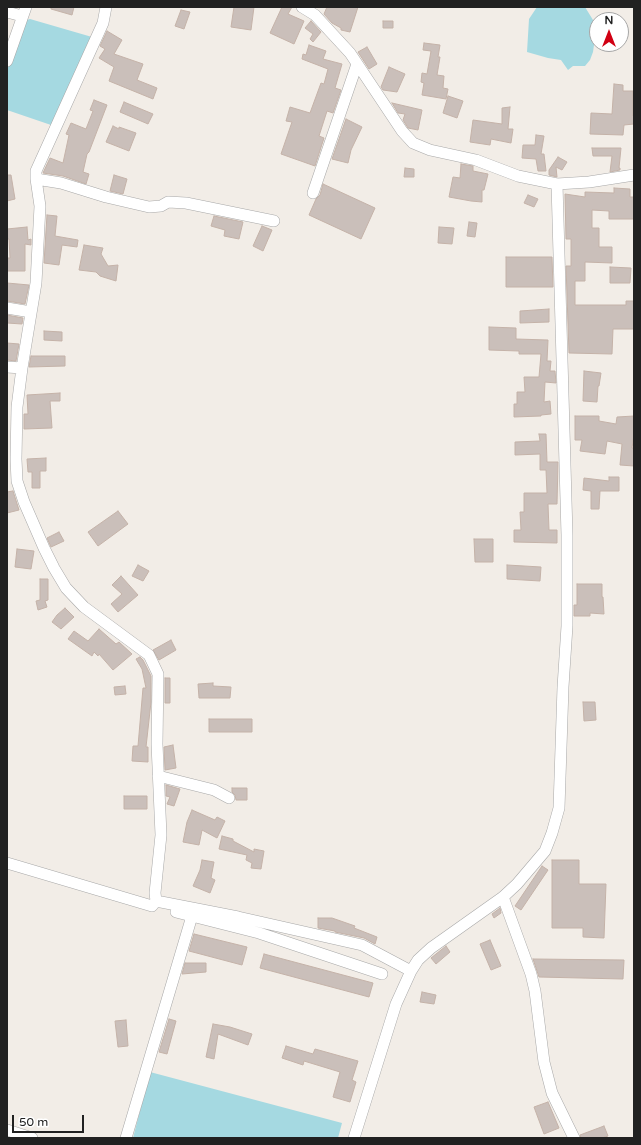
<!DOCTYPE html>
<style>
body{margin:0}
#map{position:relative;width:641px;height:1145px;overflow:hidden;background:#f2ede7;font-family:"Varela Round",sans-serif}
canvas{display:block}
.frame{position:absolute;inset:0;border:8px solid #212121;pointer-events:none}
.north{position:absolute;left:589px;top:12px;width:40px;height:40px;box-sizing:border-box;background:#fff;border:1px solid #a6a6a6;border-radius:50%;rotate:0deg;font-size:11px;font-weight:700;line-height:16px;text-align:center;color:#212121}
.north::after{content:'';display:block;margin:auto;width:14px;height:18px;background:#d10013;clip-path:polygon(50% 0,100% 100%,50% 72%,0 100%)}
.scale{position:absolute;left:12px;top:1115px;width:72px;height:18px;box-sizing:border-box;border:2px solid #212121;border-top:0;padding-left:5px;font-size:12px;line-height:14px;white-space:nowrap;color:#212121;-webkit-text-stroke:3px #fff;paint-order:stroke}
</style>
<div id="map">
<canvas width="641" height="1145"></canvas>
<div class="frame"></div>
<div class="north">N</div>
<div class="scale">50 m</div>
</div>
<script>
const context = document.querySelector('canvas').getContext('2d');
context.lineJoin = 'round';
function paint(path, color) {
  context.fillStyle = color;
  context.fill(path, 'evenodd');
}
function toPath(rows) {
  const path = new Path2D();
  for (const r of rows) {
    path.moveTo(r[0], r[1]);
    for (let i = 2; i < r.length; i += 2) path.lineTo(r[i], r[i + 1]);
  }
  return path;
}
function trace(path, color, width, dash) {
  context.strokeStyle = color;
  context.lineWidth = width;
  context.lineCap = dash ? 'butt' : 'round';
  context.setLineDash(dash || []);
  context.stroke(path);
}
paint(toPath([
 [537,7,585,7,593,20,595,38,593,52,590,60,585,66,573,66,568,70,561,60,548,58,527,52,529,19],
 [30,19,92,37,51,125,7,110,7,67,23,21],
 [150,1072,342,1123,338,1138,133,1138]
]), '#a5d9e1');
const building = toPath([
 [51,7,74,7,72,15,51,9,51,7],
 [234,7,254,7,251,30,231,27,234,7],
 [282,7,292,7,288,14,304,21,294,44,270,33,282,7],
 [327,7,358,7,350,32,341,30,341,28,332,23,324,14,327,7],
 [181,10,190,12,184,29,175,26,181,10],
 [311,21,321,32,313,42,310,39,313,34,305,28,311,21],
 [383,21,393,21,393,28,383,28,383,21],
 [107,31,122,40,114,54,143,64,137,80,157,88,153,99,109,81,114,67,99,58,105,49,100,46,107,31],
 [424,43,440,45,438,57,440,57,437,75,444,76,443,88,448,89,446,99,422,95,424,83,421,82,422,73,427,74,431,51,423,50,424,43],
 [309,45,326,51,323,59,342,64,335,88,341,90,333,113,327,111,319,136,324,138,315,166,281,154,292,122,286,121,290,107,310,113,321,83,324,84,328,69,302,59,303,54,306,55,309,45],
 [367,47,377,64,369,69,358,52,367,47],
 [389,67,405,74,397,92,383,90,381,87,389,67],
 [614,84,623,85,623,91,633,91,633,116,634,116,634,124,624,125,623,135,590,134,591,113,612,114,614,84],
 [448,96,463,101,457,118,443,113,448,96],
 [94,100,107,105,89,152,87,154,83,172,89,174,86,184,63,176,43,173,50,158,63,163,69,135,66,134,71,123,86,129,93,111,90,110,94,100],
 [124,102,153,114,148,124,120,112,124,102],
 [392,103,422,110,418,130,408,128,403,120,405,114,398,113,392,103],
 [510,107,508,129,513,129,511,143,491,139,490,145,470,142,473,120,502,124,502,108,510,107],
 [346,119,362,127,351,150,348,163,332,159,346,119],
 [113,126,119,129,119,127,136,133,129,151,106,142,113,126],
 [536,135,544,136,541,154,544,154,546,171,538,171,536,159,522,158,523,145,535,145,536,135],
 [592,148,621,148,619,168,620,168,620,170,610,172,612,156,593,156,592,148],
 [558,157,567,162,562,170,556,167,557,177,549,175,549,170,558,157],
 [461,164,473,166,473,171,488,174,484,190,482,190,482,202,471,201,449,197,453,177,460,178,461,164],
 [405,168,414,169,414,177,404,177,405,168],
 [7,175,11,175,15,199,7,201,7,175],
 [114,175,127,179,123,194,110,191,114,175],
 [323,184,375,208,361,239,309,215,316,199,320,195,323,184],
 [614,188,630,189,630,197,634,197,634,219,609,219,609,211,592,210,592,228,599,228,599,247,612,247,612,263,585,262,585,281,575,281,575,305,626,305,626,301,634,301,634,329,613,329,612,354,569,353,566,266,571,266,571,239,566,239,565,194,585,197,585,192,614,193,614,188],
 [528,195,538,199,534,207,524,203,528,195],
 [47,215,57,216,55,236,78,240,77,247,62,245,59,265,44,263,47,215],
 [214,216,243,222,239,239,224,236,225,230,211,226,214,216],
 [469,222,477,223,475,237,467,236,469,222],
 [262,226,272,230,263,251,253,246,262,226],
 [27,227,28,240,31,239,31,245,25,244,25,271,7,271,7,258,10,258,9,239,7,239,7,229,27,227],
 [439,227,454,228,452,244,438,243,439,227],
 [84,245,103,248,101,254,108,266,118,265,116,281,100,276,96,272,79,270,84,245],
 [506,257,552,257,553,287,506,287,506,257],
 [610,267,631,268,630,283,610,283,610,267],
 [7,283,29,285,25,304,7,301,7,283],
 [549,309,549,322,520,323,520,311,549,309],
 [7,315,23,318,22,324,7,323,7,315],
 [489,327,516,328,516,339,548,340,547,361,551,361,550,371,555,371,556,383,545,382,544,402,550,401,551,414,541,415,541,416,514,417,514,404,517,404,517,392,525,392,524,377,539,377,541,354,519,354,519,351,489,350,489,327],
 [44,331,62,332,62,341,44,340,44,331],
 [7,343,19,344,16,361,7,360,7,343],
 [31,356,65,356,65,366,29,367,31,356],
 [584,371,601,373,599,386,598,386,597,402,583,401,584,371],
 [60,393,60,401,50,401,52,428,24,429,24,414,28,414,27,395,60,393],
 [575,416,599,416,599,421,616,424,617,417,634,416,634,435,632,448,634,448,634,466,620,465,622,444,607,441,605,454,580,451,582,440,575,440,575,416],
 [539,434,546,434,547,462,558,462,557,504,548,504,549,530,557,530,557,543,514,542,514,530,521,530,520,512,524,512,524,493,547,493,546,470,540,470,540,454,515,455,515,442,540,441,539,434],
 [46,458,46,471,40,471,40,488,32,488,32,472,28,472,27,459,46,458],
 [609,477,619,477,619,491,600,491,599,509,591,509,591,491,583,490,584,478,609,481,609,477],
 [13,491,19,510,7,513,7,492,13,491],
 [118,511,128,524,98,546,88,532,118,511],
 [59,532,64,541,51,547,47,538,59,532],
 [474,539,493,539,493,562,475,562,474,539],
 [17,549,34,551,31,569,15,567,17,549],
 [138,565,149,571,143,581,132,576,138,565],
 [507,565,541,567,540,581,507,579,507,565],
 [121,576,138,595,118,612,111,604,122,594,112,585,121,576],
 [40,579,48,579,48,600,45,601,47,607,38,610,36,601,40,600,40,579],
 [577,584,602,584,602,597,603,597,604,614,590,613,590,616,574,616,574,605,577,605,577,584],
 [65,608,74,617,61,629,52,622,57,615,65,608],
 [99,629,116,644,119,642,132,654,113,670,99,654,98,656,94,652,92,656,68,639,74,631,88,641,99,629],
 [171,640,176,650,159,660,153,650,171,640],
 [140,657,143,660,151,676,151,702,146,747,148,747,148,762,132,761,133,746,138,746,143,688,146,688,142,669,136,659,140,657],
 [165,678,170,678,170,703,165,703,165,678],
 [213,683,213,686,231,687,230,698,199,698,198,684,213,683],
 [125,686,126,694,115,695,114,687,125,686],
 [583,702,595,702,596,720,584,721,583,702],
 [209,719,252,719,252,732,209,732,209,719],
 [173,745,176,768,165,770,164,747,173,745],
 [166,785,180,789,174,806,167,804,170,797,166,796,166,785],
 [232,788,247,788,247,800,236,800,235,795,232,792,232,788],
 [124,796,147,796,147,809,124,809,124,796],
 [192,810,215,820,217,817,225,821,217,838,202,830,199,845,183,842,187,822,192,810],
 [222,836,233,839,233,841,254,852,254,849,264,851,261,869,251,868,252,863,246,860,247,855,219,849,222,836],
 [202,860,214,862,211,878,215,880,210,893,193,886,200,870,202,860],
 [552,860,579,860,579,884,606,884,604,938,583,937,583,928,552,928,552,860],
 [542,866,548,870,521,910,515,906,542,866],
 [500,908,501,913,494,918,492,914,500,908],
 [318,918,332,918,355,926,354,928,377,937,375,944,364,938,335,932,335,931,318,928,318,918],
 [194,934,247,947,242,965,189,951,194,934],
 [490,940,501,966,491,970,480,944,490,940],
 [446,946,450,952,436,964,431,958,446,946],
 [264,954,373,983,369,997,260,968,264,954],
 [533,959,624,960,623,979,539,977,533,959],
 [185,963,206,963,206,972,182,974,185,963],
 [422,992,436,995,434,1004,420,1002,422,992],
 [169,1019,176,1021,167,1054,159,1052,169,1019],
 [126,1020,128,1046,118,1047,115,1021,126,1020],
 [213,1024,230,1027,252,1034,248,1045,218,1034,214,1059,206,1057,213,1024],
 [286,1046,313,1054,315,1049,358,1061,352,1080,356,1082,350,1102,333,1097,340,1072,304,1061,303,1065,282,1058,286,1046],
 [548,1102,559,1128,544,1134,534,1107,548,1102],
 [604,1126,608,1136,602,1138,581,1138,580,1135,604,1126]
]);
paint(building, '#cabfba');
trace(building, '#c4b2a8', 1);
const minor = toPath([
 [106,7,103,23,36,171,36,179,40,206,36,283,22,368,17,407,16,459,17,481,24,502,44,548,54,568,66,588,84,607,149,655,158,674,157,744,161,835,155,893,156,901,238,917,362,945,411,971],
 [302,7,315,15,350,53,402,131,413,143,430,150,476,160,518,176,557,184,589,182,634,175],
 [7,12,22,16],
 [7,61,26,7],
 [36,179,61,183,106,197,149,207,161,206,168,202,186,203,274,221],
 [313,193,357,64],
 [7,308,31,312],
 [7,367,22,368],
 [158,776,214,790,229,798],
 [7,863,152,906,156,901],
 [503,897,531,974,535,991,544,1062,552,1093,574,1138],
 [176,912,259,933,382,974],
 [7,1130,32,1138],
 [126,1138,192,916],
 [354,1138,396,1004,411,971,418,960,431,948,503,897,517,884,545,851,552,833,559,808,563,687,567,626,567,535,557,184]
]);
trace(minor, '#a8a8a8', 12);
trace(minor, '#fff', 11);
</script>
